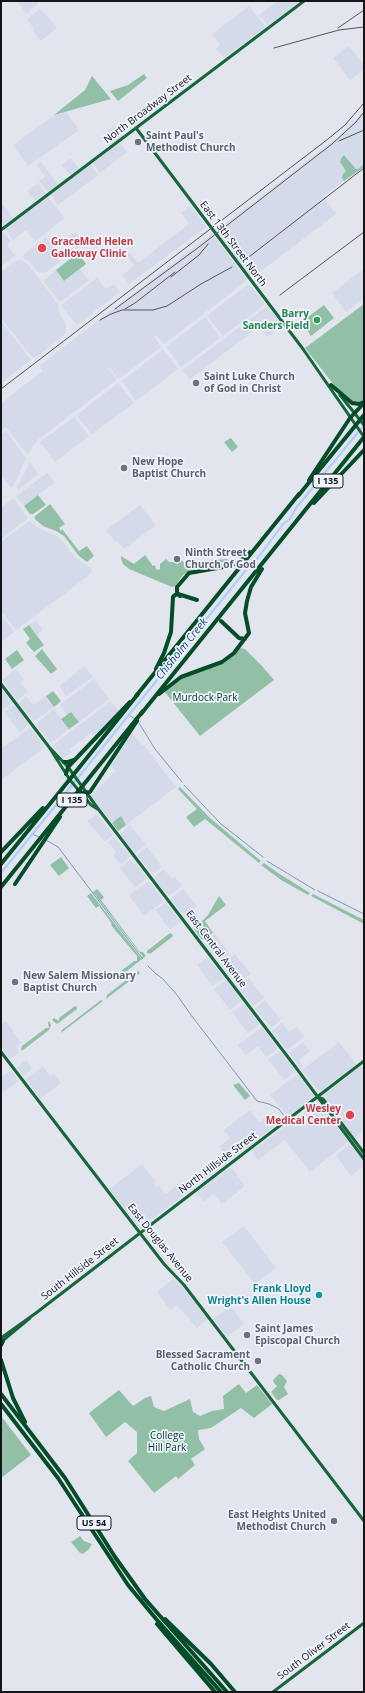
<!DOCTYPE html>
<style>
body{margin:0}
#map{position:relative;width:365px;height:1693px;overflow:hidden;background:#e2e5ee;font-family:"Open Sans",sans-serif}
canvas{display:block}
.frame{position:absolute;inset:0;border:2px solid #141518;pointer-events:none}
</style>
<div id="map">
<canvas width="365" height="1693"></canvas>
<div class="frame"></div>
</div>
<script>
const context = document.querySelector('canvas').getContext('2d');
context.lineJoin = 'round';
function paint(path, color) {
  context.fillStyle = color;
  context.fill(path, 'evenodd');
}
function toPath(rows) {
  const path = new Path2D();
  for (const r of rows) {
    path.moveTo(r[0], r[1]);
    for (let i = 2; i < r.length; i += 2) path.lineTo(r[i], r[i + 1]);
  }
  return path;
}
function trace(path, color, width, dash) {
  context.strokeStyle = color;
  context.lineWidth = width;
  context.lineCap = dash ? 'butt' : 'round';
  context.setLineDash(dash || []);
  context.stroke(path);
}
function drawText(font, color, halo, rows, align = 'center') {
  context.font = font + ' "Open Sans",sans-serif';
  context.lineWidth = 3.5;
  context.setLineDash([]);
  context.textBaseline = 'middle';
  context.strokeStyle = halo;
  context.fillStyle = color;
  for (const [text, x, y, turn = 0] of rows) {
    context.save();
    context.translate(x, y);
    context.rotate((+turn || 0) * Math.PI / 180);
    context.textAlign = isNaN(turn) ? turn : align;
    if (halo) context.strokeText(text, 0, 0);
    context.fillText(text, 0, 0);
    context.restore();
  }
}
paint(toPath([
 [20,1,36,1,38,4,26,14,18,2],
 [278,1,301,1,268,25,259,15],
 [249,6,265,26,264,28,224,58,216,49,220,45,212,34],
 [40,9,42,10,57,28,41,41,32,30,34,29,27,19],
 [349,46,364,65,364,69,350,80,333,58],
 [66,112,79,130,28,166,13,145,54,115],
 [363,112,364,164,358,169,355,169,345,155,340,162,346,172,342,177,344,181,323,196,336,214,253,277,249,276,216,231,339,136],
 [114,126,122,136,113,143,105,133],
 [120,143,127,152,100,173,93,163],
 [71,158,79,169,70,175,62,165],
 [41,162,58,184,48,192,39,181,45,177,37,165],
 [90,165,98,175,58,205,51,194],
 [38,183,45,193,35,201,27,191],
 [48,197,65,218,64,219,35,241,26,230,13,240,5,228],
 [3,204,13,218,2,226,1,205],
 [191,206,206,227,129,284,122,275,134,266,126,255,129,252,138,263,189,224,181,213],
 [1,231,2,231,11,241,7,245,15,255,1,266],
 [75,232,84,244,77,249,68,237],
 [212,233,246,279,245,282,164,344,156,335,154,336,161,347,120,378,117,378,110,368,109,369,116,379,115,381,39,439,35,443,28,454,27,454,6,427,1,431,1,403,43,371,39,366],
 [46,237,55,249,52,251,60,262,46,272,41,273,36,271,29,261,24,259,23,255],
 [21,260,27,263,58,304,59,314,66,325,66,331,64,335,35,358,32,357,1,318,1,272,15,261],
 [80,269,89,280,60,302,43,281,56,270,65,281],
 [364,269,364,299,346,312,332,293],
 [97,278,106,289,114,284,120,292,77,325,61,305],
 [247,285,251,286,265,304,223,336,208,317,208,315],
 [266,307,268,307,282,325,281,327,267,337,259,327,190,379,183,371,184,369],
 [205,317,220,338,181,367,166,347],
 [1,321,31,360,1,383],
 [163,349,178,369,136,401,122,381],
 [118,383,134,403,92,434,77,416,78,414],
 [74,417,89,436,55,462,40,442],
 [6,431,26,458,13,487,10,487,1,475,1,435],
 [30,462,38,474,18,490,17,487],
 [47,473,55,482,24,506,16,496],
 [12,499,14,499,27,517,27,519,1,539,1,507],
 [140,505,156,525,124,549,117,540,115,542,106,530],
 [29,521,39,528,59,537,76,558,91,568,92,571,88,576,16,630,1,611,1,542],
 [1,615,14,632,1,642],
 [36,620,43,630,37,635,29,625],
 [85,666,93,677,66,696,59,686],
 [16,669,24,679,20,682,28,692,17,700,2,680],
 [94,679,109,699,79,722,71,712,67,715,60,705],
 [1,688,12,703,3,710,1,708],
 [26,696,33,705,46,696,54,707,34,721,19,703],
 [111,701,119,711,95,736,91,732,70,749,72,752,63,758,53,745],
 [13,706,15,706,29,724,20,732,4,712],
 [54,709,69,729,51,743,36,724],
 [30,728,45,747,1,780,1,749],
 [132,733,142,745,144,745,176,787,126,825,121,817,112,823,91,796,116,770,110,765],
 [97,814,113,835,105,842,87,821],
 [130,825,146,845,135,853,120,834],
 [114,837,130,856,121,865,113,855,116,852,108,842],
 [147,847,162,867,152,874,137,855],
 [131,859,147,878,135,887,120,868],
 [164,869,172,879,175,877,182,886,169,896,153,878],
 [149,881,164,901,144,916,129,895],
 [183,889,197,906,194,909,198,917,190,923,170,899],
 [166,903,181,922,170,930,155,910,165,903],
 [215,934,230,954,220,962,204,943],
 [235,954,251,974,237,984,221,965],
 [207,957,224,978,212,986,197,965],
 [249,978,264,998,253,1006,238,987],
 [226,980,242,1001,230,1010,214,989],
 [265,1000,281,1020,271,1028,255,1009],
 [244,1004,260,1024,248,1033,232,1012],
 [6,1021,21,1043,17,1047,19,1053,10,1059,1,1049,1,1025],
 [282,1022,289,1032,297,1027,304,1037,287,1050,272,1031],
 [262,1027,278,1049,266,1057,258,1046,246,1055,238,1045],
 [303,1042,310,1051,299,1060,303,1066,301,1068,289,1053],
 [339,1042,356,1064,321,1091,319,1091,302,1070],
 [280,1051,296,1071,284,1080,268,1059],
 [26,1060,32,1069,23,1076,17,1067],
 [364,1064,364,1130,354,1138,324,1097,325,1094],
 [43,1066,50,1076,54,1074,61,1083,40,1099,26,1079],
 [11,1070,19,1081,4,1092,1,1088,1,1078],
 [298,1074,314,1096,288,1117,270,1095],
 [317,1103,320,1105,348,1141,347,1143,310,1172,285,1140,258,1160,253,1153,253,1150],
 [250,1110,259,1122,266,1116,274,1127,230,1160,219,1147,230,1138,224,1130],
 [350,1144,364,1160,364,1166,351,1176,336,1155],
 [222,1154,227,1163,185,1194,180,1187],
 [142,1164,156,1182,154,1184,157,1187,159,1186,166,1194,176,1186,183,1195,140,1229,109,1189],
 [231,1167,245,1186,222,1204,214,1194,204,1202,197,1192],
 [244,1226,276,1268,255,1284,222,1242],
 [173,1279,183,1287,207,1319,197,1328,177,1305,170,1310,157,1292],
 [231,1306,244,1324,227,1337,213,1319]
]), '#d4daea');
paint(toPath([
 [144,74,147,78,118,101,110,91,128,85],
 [92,76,111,99,54,115,85,90],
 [344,155,356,169,358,169,364,164,364,167,344,181,342,178,343,174,346,171,340,162,342,157],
 [78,253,86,264,64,281,56,270],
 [364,304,364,400,361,402,352,402,334,385,305,348],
 [324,305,334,318,311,336,301,322],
 [231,438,238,447,232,452,224,442],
 [38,495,46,505,33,514,30,514,24,506],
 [50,504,65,524,59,528,61,531,62,529,79,551,87,546,94,556,87,562,79,556,64,536,56,531,43,526,35,519,34,517],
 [145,555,153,566,155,565,156,569,158,570,160,569,160,564,166,559,169,562,176,562,177,563,181,560,185,563,189,562,227,559,232,564,220,568,190,571,183,575,175,586,172,587,129,569,123,564,121,558,121,556,134,564],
 [29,625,44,645,34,652,26,643,30,639,23,629],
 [240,648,245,649,262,666,274,680,200,736,164,691,181,678,225,662],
 [42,649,57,669,51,674,35,656],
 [17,650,24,660,12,669,5,659],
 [53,691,61,701,54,707,46,696],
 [71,712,79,722,69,729,61,719],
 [180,787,210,818,261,861,259,863,205,819,194,827,186,817,197,809,178,789],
 [121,816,126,825,118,831,112,823],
 [61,857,69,868,59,876,50,865],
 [264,863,278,873,310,893,308,895,281,880,261,865],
 [97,889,104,897,101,900,140,952,143,952,146,956,123,974,121,974,121,971,134,961,137,961,137,956,111,925,112,924,99,906,96,908,87,896,91,893,141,958,143,957,93,892],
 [313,894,364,920,364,924,311,896],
 [219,896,226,905,205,921,213,933,202,940,194,929,208,915],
 [170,933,173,935,172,937,150,954,147,953,147,951],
 [138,971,140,973,106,999,107,995],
 [101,1000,103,1001,61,1033,62,1030],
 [75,1006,77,1007,77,1009,57,1024,52,1020,54,1018,59,1021,59,1018],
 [49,1021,51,1025,49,1030,23,1050,21,1050,22,1046,46,1028,49,1028,48,1023],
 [239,1083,250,1096,245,1100,233,1085],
 [279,1374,282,1375,287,1381,284,1387,288,1394,279,1400,277,1400,271,1392,277,1386,274,1383,273,1380],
 [239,1384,246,1393,257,1385,272,1404,254,1418,241,1408,211,1428,198,1430,199,1439,205,1449,191,1459,195,1465,178,1479,176,1476,154,1493,128,1461,137,1453,137,1432,125,1422,106,1437,89,1413,119,1390,133,1406,145,1398,151,1396,154,1407,164,1411,190,1399,193,1412,200,1416,212,1411,224,1409,223,1396],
 [1,1416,31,1455,1,1478],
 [80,1536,84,1541,92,1544,89,1549,83,1554,80,1553,71,1542]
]), '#92c0a6');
trace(toPath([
 [129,715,135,719],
 [139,723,155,749,182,782],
 [184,785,221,824,263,857],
 [32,834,39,837],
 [46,840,58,847,142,958],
 [267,861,315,890],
 [318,891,364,914],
 [148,966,155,973,163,979,177,995,191,1015,257,1101,269,1104,279,1109,285,1117]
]), '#7b98b7', 1);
trace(toPath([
 [1,873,208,617,250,565,257,559,283,524,290,519,296,508,364,425]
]), '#a7d0fb', 2);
trace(toPath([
 [136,128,303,349,364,437],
 [1,230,304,1],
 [340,395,364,425],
 [1,684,49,747,68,767,99,810,294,1065,364,1159],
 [49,747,70,780,91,805,99,810],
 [1,1052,140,1233,164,1264,184,1285,364,1521],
 [320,1098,323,1099,364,1153],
 [1,1338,36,1313,364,1061],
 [1,1342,30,1318],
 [273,1692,364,1623]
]), '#17663b', 3);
trace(toPath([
 [331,385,352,403,359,404,364,402],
 [309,480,350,418,364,403],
 [314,503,364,450],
 [180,596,177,593,177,587,189,573,229,566,240,561,250,552],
 [221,621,239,638,245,639],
 [156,669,164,653,171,632,173,597,175,595,178,594,197,600],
 [159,694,181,677,222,662,234,653,249,633,245,613,247,601,251,587,262,569],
 [136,696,299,494],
 [141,714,364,437],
 [64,762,68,762,74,760],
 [66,774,68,767,130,702],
 [78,790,82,793,90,792,137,721],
 [1,852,43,808],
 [1,864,62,789],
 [15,884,60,817],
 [1,1345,3,1341],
 [1,1360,13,1398,25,1422],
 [1,1394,65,1478,115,1557,145,1599,227,1692],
 [1,1404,58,1478,128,1585,157,1620,221,1692],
 [165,1619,211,1664,235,1692],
 [157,1624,215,1692]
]), '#044d28', 4);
trace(toPath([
 [338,28,364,10],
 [274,48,339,30,364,27],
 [339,141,364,130],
 [245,260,364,168],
 [171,277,199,255,208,244],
 [280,295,364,232],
 [115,309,199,247,332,144,356,122,364,112],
 [125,309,135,303,175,272],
 [100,320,111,314,122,310,153,310,167,306,201,284,232,267],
 [1,389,328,139,345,125,364,103]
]), '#525458', 1);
trace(toPath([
 [298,496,364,415],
 [62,789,138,694],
 [1,887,143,711]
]), '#044d28', 4);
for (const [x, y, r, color] of [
 [138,142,4,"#6b7280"],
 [42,248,5,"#e0444e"],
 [317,320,4,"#2e9e5b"],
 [196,383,4,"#6b7280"],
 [124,468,4,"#6b7280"],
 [177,559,4,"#6b7280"],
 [15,982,4,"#6b7280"],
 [350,1115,5,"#e0444e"],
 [319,1295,4,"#0f9aa8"],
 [247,1335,4,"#6b7280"],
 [258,1361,4,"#6b7280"],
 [334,1521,4,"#6b7280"]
]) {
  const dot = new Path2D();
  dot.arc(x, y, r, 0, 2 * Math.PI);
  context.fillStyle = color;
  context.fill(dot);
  trace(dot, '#eff3fb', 1.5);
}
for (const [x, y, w] of [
 [328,481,30],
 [72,800,30],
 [94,1523,34]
]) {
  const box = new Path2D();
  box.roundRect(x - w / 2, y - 7, w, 14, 3);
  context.fillStyle = '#eff3fb';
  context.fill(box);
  trace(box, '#141518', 1);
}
drawText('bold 9px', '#141518', null, [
 ["I 135",328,481],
 ["I 135",72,800],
 ["US 54",94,1523]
]);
drawText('10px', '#141518', '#eff3fb', [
 ["North Broadway Street",148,109,-37],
 ["East 13th Street North",233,244,53],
 ["East Central Avenue",216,949,53],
 ["North Hillside Street",218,1163,-37],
 ["East Douglas Avenue",160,1243,51],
 ["South Hillside Street",80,1269,-38],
 ["South Oliver Street",314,1651,-37]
]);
drawText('bold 10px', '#5b616d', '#eff3fb', [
 ["Saint Paul's",146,136],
 ["Methodist Church",146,148],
 ["Saint Luke Church",204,377],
 ["of God in Christ",204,389],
 ["New Hope",132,462],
 ["Baptist Church",132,474],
 ["Ninth Street",185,553],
 ["Church of God",185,565],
 ["New Salem Missionary",23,976],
 ["Baptist Church",23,988],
 ["Saint James",255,1329],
 ["Episcopal Church",255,1341],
 ["Blessed Sacrament",250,1355,"right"],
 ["Catholic Church",250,1367,"right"],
 ["East Heights United",326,1515,"right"],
 ["Methodist Church",326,1527,"right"]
], 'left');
drawText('bold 10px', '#be3a42', '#eff3fb', [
 ["GraceMed Helen",51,242],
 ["Galloway Clinic",51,254],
 ["Wesley",341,1109,"right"],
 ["Medical Center",341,1121,"right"]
], 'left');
drawText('bold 10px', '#27864d', '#eff3fb', [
 ["Barry",309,314],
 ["Sanders Field",309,326]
], 'right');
drawText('10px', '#024028', '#eff3fb', [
 ["Murdock Park",205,698],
 ["College",167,1436],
 ["Hill Park",167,1448]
]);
drawText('bold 10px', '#0d838f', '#eff3fb', [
 ["Frank Lloyd",311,1289],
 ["Wright's Allen House",311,1301]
], 'right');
drawText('italic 11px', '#0f4776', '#eff3fb', [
 ["Chisholm Creek",182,649,-51]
]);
</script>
